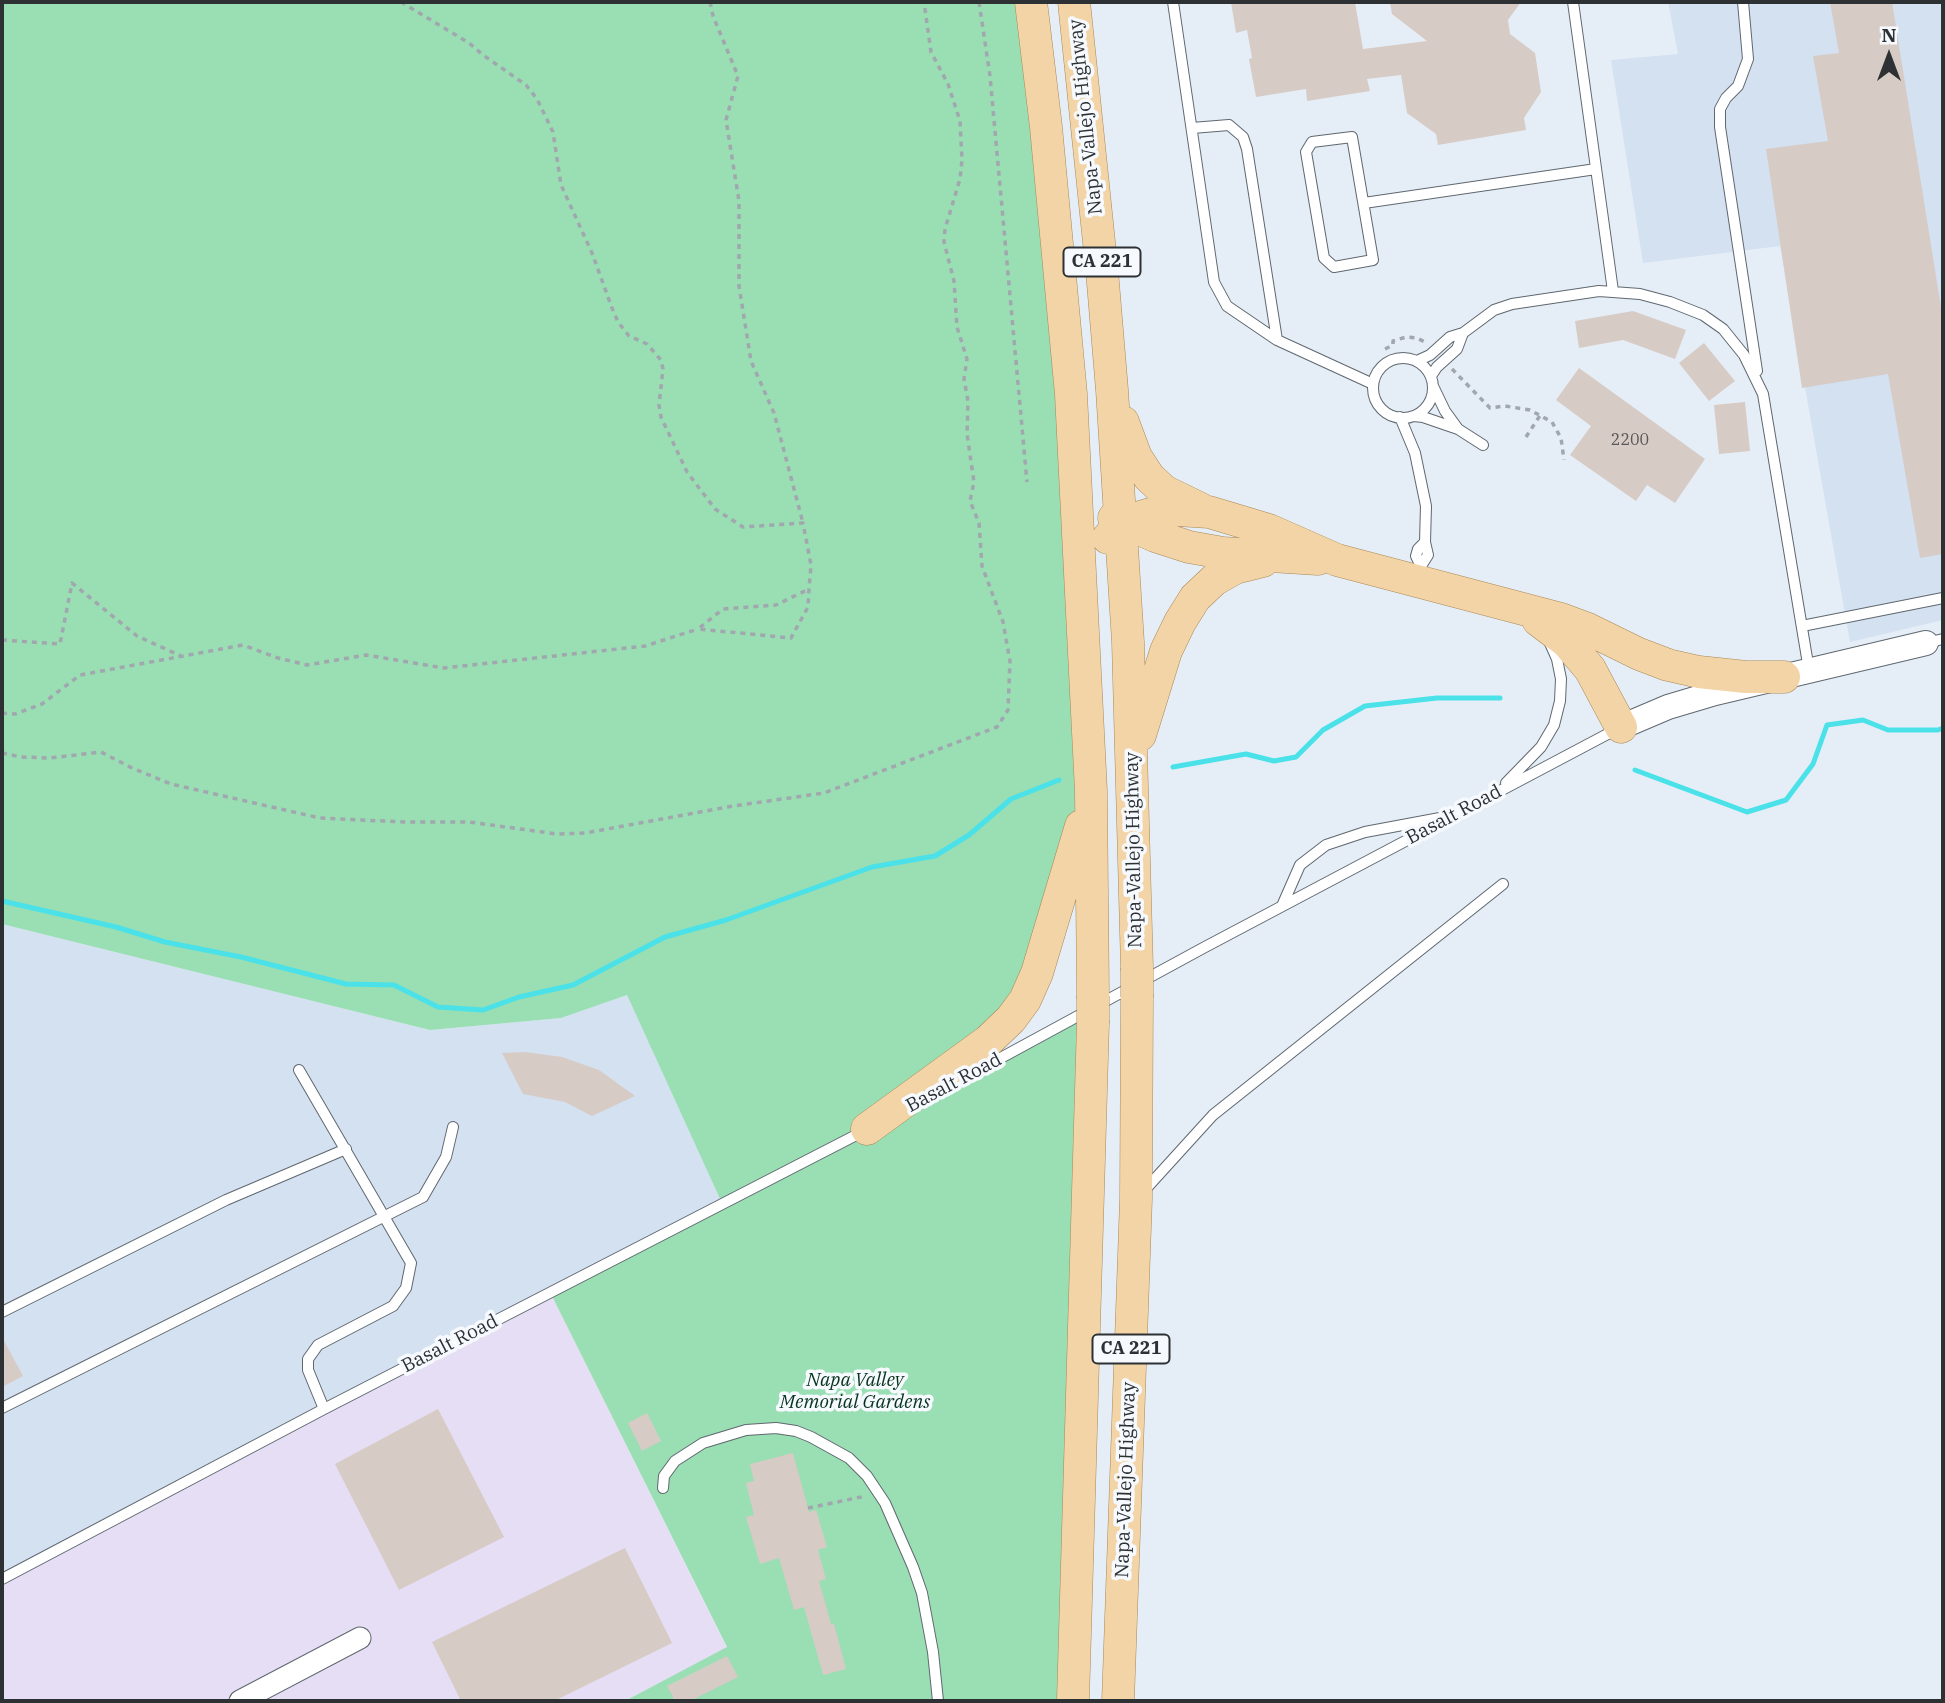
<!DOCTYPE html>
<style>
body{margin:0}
#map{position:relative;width:1945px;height:1703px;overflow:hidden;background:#e5eef7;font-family:"IBM Plex Serif",serif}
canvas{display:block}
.frame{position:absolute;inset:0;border:4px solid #2d3134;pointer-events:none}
.north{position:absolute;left:1854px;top:21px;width:70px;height:70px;-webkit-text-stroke:5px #f6fafe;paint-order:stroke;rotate:0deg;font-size:19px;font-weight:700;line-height:28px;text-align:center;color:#2d3134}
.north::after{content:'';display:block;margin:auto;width:24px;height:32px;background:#2d3134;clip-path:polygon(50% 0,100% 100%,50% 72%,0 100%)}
</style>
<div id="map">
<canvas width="1945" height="1703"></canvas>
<div class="frame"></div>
<div class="north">N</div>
</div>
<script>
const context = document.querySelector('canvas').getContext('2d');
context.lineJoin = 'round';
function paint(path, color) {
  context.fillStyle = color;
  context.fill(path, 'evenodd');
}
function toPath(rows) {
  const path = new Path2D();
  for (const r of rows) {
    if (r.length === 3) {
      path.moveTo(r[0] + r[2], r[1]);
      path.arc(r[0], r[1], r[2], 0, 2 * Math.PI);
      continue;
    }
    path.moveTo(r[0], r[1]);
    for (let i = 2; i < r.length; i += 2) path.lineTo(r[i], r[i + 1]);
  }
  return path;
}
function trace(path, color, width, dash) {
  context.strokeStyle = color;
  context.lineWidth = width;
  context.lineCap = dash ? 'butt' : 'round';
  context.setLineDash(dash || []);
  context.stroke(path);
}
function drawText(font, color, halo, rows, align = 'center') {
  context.font = font + ' "IBM Plex Serif",serif';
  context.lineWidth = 7;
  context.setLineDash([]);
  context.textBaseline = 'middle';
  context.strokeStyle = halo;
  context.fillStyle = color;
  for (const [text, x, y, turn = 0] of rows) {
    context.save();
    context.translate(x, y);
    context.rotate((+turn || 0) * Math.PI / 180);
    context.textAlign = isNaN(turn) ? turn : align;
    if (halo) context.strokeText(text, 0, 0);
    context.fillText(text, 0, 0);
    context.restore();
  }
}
paint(toPath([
 [550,1292,727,1648,625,1701,2,1701,2,1582]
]), '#e5def4');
paint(toPath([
 [1668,2,1943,2,1943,620,1850,642,1780,246,1643,263,1611,60,1678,54],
 [2,924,430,1030,561,1018,627,995,723,1204,2,1579]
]), '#d3e1f1');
paint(toPath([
 [2,2,1031,2,1091,791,1025,1000,872,1125,1090,1009,1073,1701,625,1701,727,1647,550,1292,722,1203,627,995,561,1018,430,1030,2,924]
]), '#9adeb3');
trace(toPath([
 [1173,767,1246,754,1274,761,1296,757,1323,730,1365,706,1437,698,1500,698],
 [1635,770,1747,812,1786,800,1813,764,1827,725,1863,720,1888,730,1938,730,1943,728],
 [2,901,116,927,165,942,241,957,346,984,394,985,438,1007,483,1010,519,997,573,985,665,937,726,920,872,867,935,856,969,835,1011,799,1059,780]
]), '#4be1e9', 5);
paint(toPath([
 [1231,2,1355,2,1363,49,1427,41,1392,14,1390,2,1521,2,1508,20,1510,34,1535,53,1541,92,1524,118,1526,130,1438,145,1436,134,1407,113,1401,75,1367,79,1370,91,1307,101,1306,89,1256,97,1249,59,1252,58,1247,30,1236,33],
 [1830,2,1892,2,1943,320,1943,554,1920,558,1888,374,1802,388,1766,149,1828,141,1813,56,1839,53],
 [1633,311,1686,330,1675,359,1623,340,1579,348,1575,321],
 [1704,343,1735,381,1709,401,1679,363],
 [1579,368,1705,459,1675,503,1647,485,1636,501,1570,455,1591,426,1556,400],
 [1745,402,1750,451,1719,454,1714,405],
 [525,1052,562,1057,599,1070,635,1096,592,1116,565,1102,523,1094,502,1053],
 [2,1337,23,1376,2,1387],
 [438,1409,504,1537,399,1590,335,1464],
 [647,1413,661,1441,642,1451,628,1423],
 [793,1453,809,1512,816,1510,827,1547,818,1550,826,1579,819,1581,831,1624,834,1624,846,1669,823,1675,804,1607,794,1610,779,1558,760,1564,746,1517,754,1515,746,1483,754,1481,750,1464],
 [625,1548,672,1643,554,1701,461,1701,432,1642],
 [727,1656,738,1677,690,1701,675,1701,667,1686]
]), '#d7cbc5');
const service = toPath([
 [1173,2,1214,282,1227,306,1277,340,1373,384],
 [1573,2,1613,291],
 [1743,2,1748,59,1738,86,1726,98,1720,109,1720,127,1757,371],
 [1192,128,1229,125,1243,137,1247,149,1277,340],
 [1352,137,1373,260,1334,267,1324,258,1306,152,1312,142,1352,137],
 [1364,203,1596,169],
 [1463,333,1494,310,1512,304,1599,291,1640,294,1670,302,1703,315,1723,329,1744,355,1763,394,1809,670],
 [1403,388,30],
 [1417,361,1430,355,1450,337,1463,333,1457,349,1437,367,1431,376],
 [1433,386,1445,411,1458,429],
 [1414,416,1423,417,1458,429,1483,445],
 [1400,417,1415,453,1426,506,1425,542],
 [1418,578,1421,566,1428,555,1425,542,1418,549,1416,556,1421,566],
 [1802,626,1943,598],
 [1926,643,1943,639],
 [1506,783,1541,747,1554,725,1560,701,1561,679,1557,659,1549,641],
 [1282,906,1300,865,1326,845,1365,832,1440,818],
 [299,1070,411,1263,406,1288,393,1306,318,1345,308,1359,308,1370,324,1409],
 [951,1085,1205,947,1619,728],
 [1143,1192,1213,1115,1503,884],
 [2,1312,226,1200,346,1149],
 [2,1408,423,1197,446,1157,453,1127],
 [663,1488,664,1476,675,1461,703,1443,746,1430,776,1428,796,1431,811,1437,849,1458,867,1476,885,1503,913,1567,922,1593,933,1652,938,1701],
 [2,1579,324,1409,866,1130]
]);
const minor = toPath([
 [240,1701,360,1638]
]);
const tertiary = toPath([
 [1621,727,1668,707,1715,693,1926,643]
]);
const primary = toPath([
 [1031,2,1046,127,1071,394,1091,791,1093,996],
 [1074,2,1102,271,1112,390,1128,642,1137,968],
 [1123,422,1136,457,1149,477,1164,491,1201,509],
 [1114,518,1155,536,1189,547,1223,553,1318,559],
 [1108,538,1120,523,1150,514,1177,510,1209,512,1269,530,1337,560,1561,619,1588,629,1639,654,1668,665,1699,672,1746,677,1784,677],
 [1538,620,1567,642,1590,669,1621,727],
 [1140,735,1166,651,1180,622,1195,598,1214,580,1235,568,1263,561],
 [867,1129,988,1041,1011,1019,1025,1000,1037,973,1081,826],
 [1073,1701,1093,1023],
 [1118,1701,1136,1199,1137,997]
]);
trace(service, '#5f676f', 12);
trace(minor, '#5f676f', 23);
trace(tertiary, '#5f676f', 26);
trace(primary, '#a88857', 33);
trace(toPath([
 [401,2,469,43,483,55,526,85,537,99,553,132,561,185,592,253,612,308,618,322,629,336,647,344,661,360,663,369,659,405,661,417,687,472,715,509,743,527,803,523,811,565,809,589,808,607,791,638,698,629,723,609,776,605,809,589],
 [710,2,713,16,738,76,726,120,739,201,739,286,751,361,774,413,803,523],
 [979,2,990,76,1027,482],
 [1385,349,1393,345,1393,341,1406,337,1417,338,1425,342],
 [1452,369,1490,408,1505,406,1530,410,1552,422,1561,438,1564,460],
 [1526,437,1541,414],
 [2,640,60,644,72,583,137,636,181,656],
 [2,713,15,714,42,704,80,675,243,645,278,658,307,665,366,655,444,668,645,646,698,629],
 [2,753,21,757,50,758,101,752,132,768,171,784,320,818,404,822,469,822,557,834,585,833,733,806,824,793,997,727,1008,710,1010,661,1003,622,982,566,979,523,970,501,974,482,967,434,968,401,964,379,967,359,957,327,954,281,944,242,945,229,960,179,962,160,960,121,948,84,931,52,924,2],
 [808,1508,866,1496]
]), '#a0a7ae', 3.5, [5, 5]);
trace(service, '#fff', 10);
trace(minor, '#fff', 21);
trace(tertiary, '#fff', 24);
trace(primary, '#f3d4a6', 32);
const primaryBridge = toPath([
 [1137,968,1137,997],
 [1093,996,1093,1023]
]);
trace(primaryBridge, '#a88857', 33, []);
trace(primaryBridge, '#f3d4a6', 32);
drawText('16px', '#585858', null, [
 ["2200",1630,440]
]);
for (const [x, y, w] of [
 [1102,262,77],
 [1131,1349,77]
]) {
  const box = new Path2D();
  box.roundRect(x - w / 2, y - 14.5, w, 29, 5);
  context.fillStyle = '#f6fafe';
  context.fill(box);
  trace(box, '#2d3134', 2);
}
drawText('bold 18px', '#2d3134', null, [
 ["CA 221",1102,262],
 ["CA 221",1131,1349]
]);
drawText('19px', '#2d3134', '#f6fafe', [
 ["Napa-Vallejo Highway",1086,117,-96],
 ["Basalt Road",1454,815,-28],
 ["Napa-Vallejo Highway",1134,850,-91],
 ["Basalt Road",954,1083,-28],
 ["Basalt Road",450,1344,-27],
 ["Napa-Vallejo Highway",1126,1480,-88]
]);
drawText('italic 19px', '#08331d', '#f6fafe', [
 ["Napa Valley",855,1381],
 ["Memorial Gardens",855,1403]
]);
</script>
